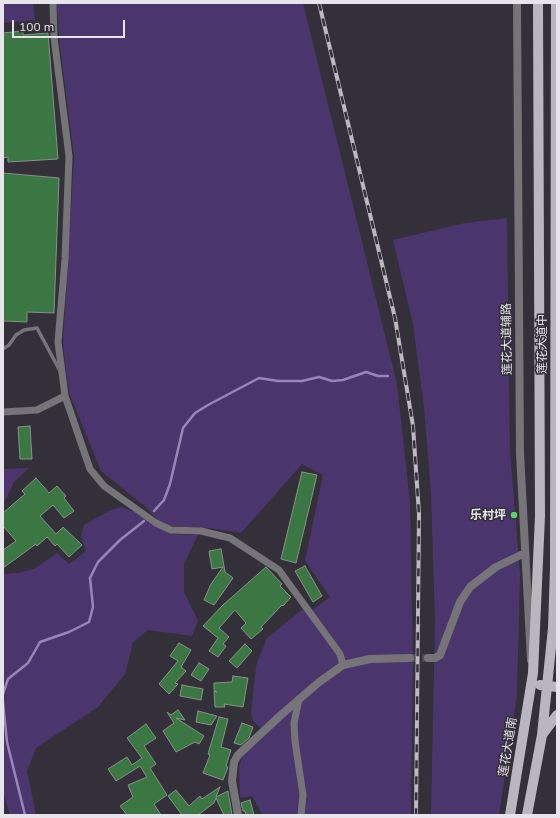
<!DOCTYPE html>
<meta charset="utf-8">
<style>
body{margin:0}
#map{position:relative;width:560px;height:818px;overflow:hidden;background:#333039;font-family:Mulish,sans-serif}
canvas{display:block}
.frame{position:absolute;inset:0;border:4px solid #e7e5eb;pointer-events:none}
.scale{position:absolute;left:12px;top:20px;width:113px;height:18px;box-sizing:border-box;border:2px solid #e7e5eb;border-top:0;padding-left:5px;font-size:12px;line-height:14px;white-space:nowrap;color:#e7e5eb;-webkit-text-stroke:3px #333039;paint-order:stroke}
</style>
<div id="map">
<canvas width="560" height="818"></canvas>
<div class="frame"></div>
<div class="scale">100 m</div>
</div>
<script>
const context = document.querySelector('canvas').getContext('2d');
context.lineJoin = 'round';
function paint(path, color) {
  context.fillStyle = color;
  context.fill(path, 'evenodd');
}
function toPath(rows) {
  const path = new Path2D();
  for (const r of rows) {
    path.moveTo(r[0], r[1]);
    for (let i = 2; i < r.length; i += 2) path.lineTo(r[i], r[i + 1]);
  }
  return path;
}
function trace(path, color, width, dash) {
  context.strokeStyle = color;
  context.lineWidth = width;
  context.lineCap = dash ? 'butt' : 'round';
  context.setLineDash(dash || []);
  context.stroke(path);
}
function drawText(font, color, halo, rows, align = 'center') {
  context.font = font + ' Mulish,"Noto Sans SC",sans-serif';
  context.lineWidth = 3;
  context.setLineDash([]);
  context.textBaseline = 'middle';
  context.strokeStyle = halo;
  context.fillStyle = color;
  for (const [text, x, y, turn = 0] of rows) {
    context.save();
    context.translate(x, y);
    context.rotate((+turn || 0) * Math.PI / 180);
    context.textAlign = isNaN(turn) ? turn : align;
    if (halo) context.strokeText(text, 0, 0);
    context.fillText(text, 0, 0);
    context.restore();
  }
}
paint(toPath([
 [3,3,33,3,35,20,3,23],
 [57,3,303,3,397,384,410,502,413,664,411,815,263,815,252,796,241,798,240,796,239,769,242,756,267,734,253,721,251,713,256,666,267,638,304,608,307,614,330,597,305,561,323,475,302,464,241,533,209,528,170,526,156,519,148,509,101,471,70,395,66,373,63,342,74,156,59,38],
 [507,218,510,451,520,574,517,695,499,815,431,815,435,622,431,494,424,407,413,324,393,240,465,223],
 [29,468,14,482,6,499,3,502,3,469],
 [121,507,137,513,172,534,198,535,184,564,184,592,198,621,192,636,148,630,133,642,125,674,98,707,36,748,27,771,36,815,10,815,3,792,3,574,18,573,34,569,57,553,69,564,86,551,81,536,84,525,109,511]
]), '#4a366c');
trace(toPath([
 [154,511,164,500,170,484,183,428,195,413,208,405,259,378,278,381,302,381,319,377,332,381,343,380,366,372,378,376,388,376],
 [3,694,8,679,28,663,40,642,69,632,89,622,93,607,90,578,98,562,120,540,144,521],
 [3,702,7,742,25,815]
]), '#9786b6', 2.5);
const building = toPath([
 [23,31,23,35,48,33,58,159,8,162,8,157,3,158,3,33,23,31],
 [3,173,59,178,54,313,27,312,27,322,3,321,3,173],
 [30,426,32,459,20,459,18,427,30,426],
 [302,472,317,475,296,563,281,559,302,472],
 [36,478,49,493,57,486,66,496,64,498,74,511,64,518,53,505,40,516,56,534,63,527,82,545,69,557,57,544,55,546,47,537,37,546,36,544,3,568,3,550,16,541,3,526,3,513,25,494,22,491,36,478],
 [221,549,225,572,233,578,214,605,204,600,211,584,223,567,212,569,209,551,221,549],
 [305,566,322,596,313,602,295,571,305,566],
 [266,567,282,584,280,586,291,597,283,606,282,605,261,627,263,629,251,639,241,628,246,623,235,610,219,628,229,637,223,644,226,646,218,657,209,651,218,638,203,626,223,605,266,567],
 [179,643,191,650,181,667,186,671,175,683,178,684,169,694,159,684,178,661,170,656,179,643],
 [245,644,252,651,237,668,229,661,245,644],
 [199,663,209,669,201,681,191,675,199,663],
 [233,676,248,678,243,707,224,704,225,707,215,707,214,691,217,692,214,690,214,683,232,682,233,676],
 [182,685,203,689,201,700,180,696,182,685],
 [178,710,185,720,176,718,204,736,199,744,195,742,176,752,163,731,174,723,167,712,171,715,178,710],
 [198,711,217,716,211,725,196,722,198,711],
 [219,717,228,719,221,747,231,750,226,766,228,767,223,780,203,773,210,755,208,754,219,717],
 [242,723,253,727,249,738,241,745,234,743,242,723],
 [146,724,156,738,144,746,156,764,150,768,167,795,154,804,161,815,127,815,120,806,133,797,128,785,147,777,140,766,116,781,108,769,127,757,132,765,142,758,127,738,146,724],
 [220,787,216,797,228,791,232,815,224,815,216,798,214,803,198,815,182,815,168,796,176,790,189,806,200,796,202,799,220,787],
 [250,800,254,815,246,815,245,811,243,811,241,803,250,800]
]);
paint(building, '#3a7742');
trace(building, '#889189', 1);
trace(toPath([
 [410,658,428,658]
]), '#4e4b54', 8, [8, 4]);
trace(toPath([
 [3,349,9,345,16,335,24,330,37,328,60,371]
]), '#767479', 3.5);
trace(toPath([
 [53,3,54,37,69,156,65,259,58,342,65,396],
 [3,412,37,410,65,396,90,469,104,486,156,523,171,530,201,531,230,538,279,570,340,654,343,665],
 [299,699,294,723,295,741,303,795,301,815]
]), '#767479', 7);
trace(toPath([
 [517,3,520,453,531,660],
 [428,658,435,658,440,655,460,602,470,587,496,567,525,553],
 [238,815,232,781,234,762,238,755,281,715,318,683,343,665,370,659,410,658]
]), '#767479', 8);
trace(toPath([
 [540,685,557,687],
 [542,735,557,715],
 [510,815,533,673,540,516,538,3],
 [527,815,542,735,553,628,555,569,556,3]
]), '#b9b6c0', 10);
const rail = toPath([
 [319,3,395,318,413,426,419,514,416,815]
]);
trace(rail, '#bbb9c0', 4);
trace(rail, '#333039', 2.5, [8]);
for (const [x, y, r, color] of [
 [514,515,4,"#5bd56e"]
]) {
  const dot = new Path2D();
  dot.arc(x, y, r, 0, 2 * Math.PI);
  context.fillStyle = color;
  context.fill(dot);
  trace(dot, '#333039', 1.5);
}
drawText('12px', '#e7e5eb', '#333039', [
 ["莲花大道辅路",507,339,-91],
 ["莲花大道中",542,344,-90],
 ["莲花大道南",508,747,-81]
]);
drawText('bold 12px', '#e7e5eb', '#333039', [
 ["乐村坪",506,515]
], 'right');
</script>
